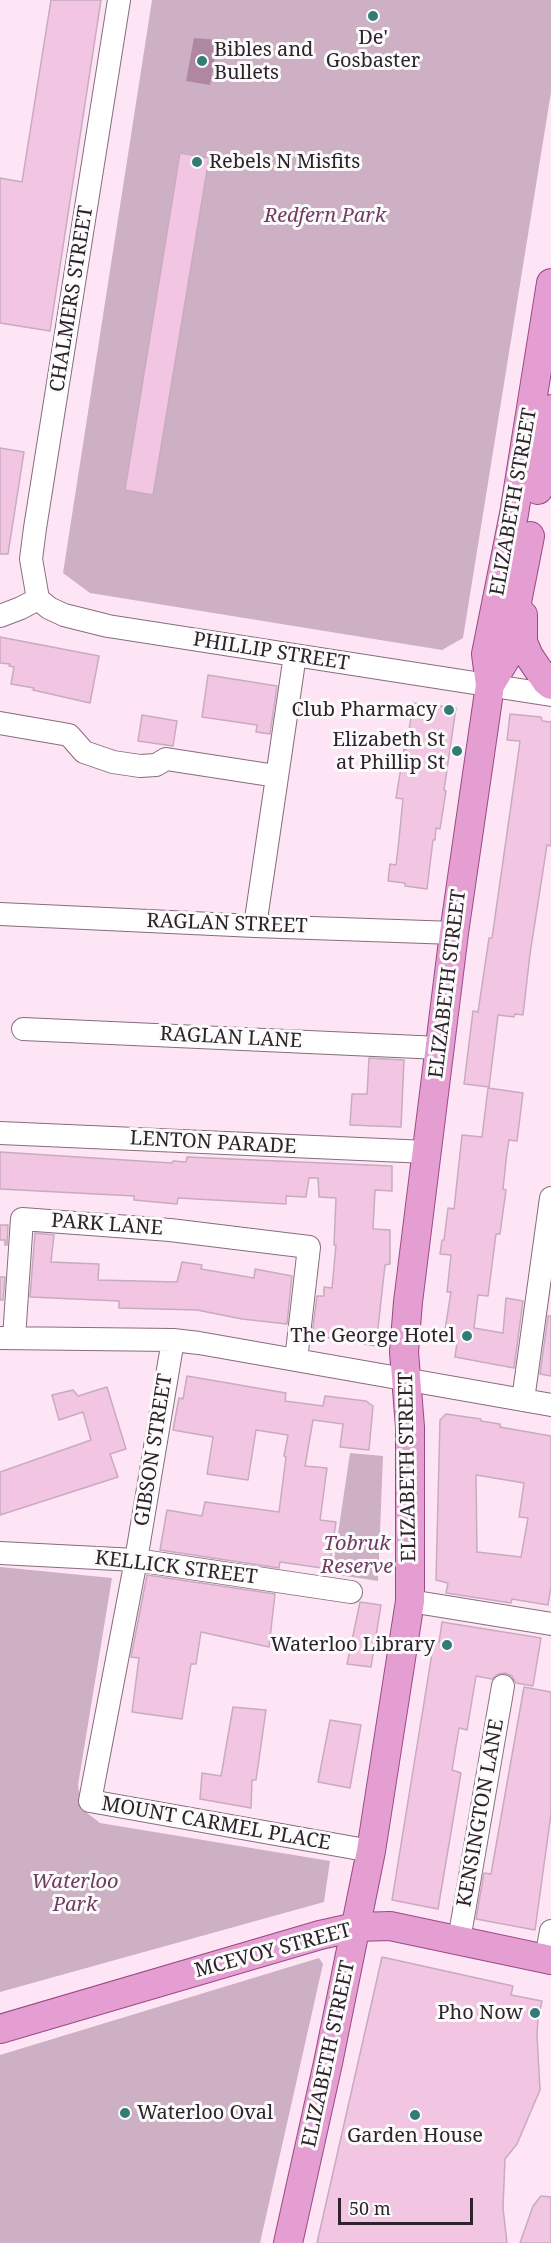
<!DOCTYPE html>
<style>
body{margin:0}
#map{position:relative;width:551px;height:2243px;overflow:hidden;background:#fee5f5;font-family:"Noto Serif",serif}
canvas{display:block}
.scale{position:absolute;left:338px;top:2198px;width:135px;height:27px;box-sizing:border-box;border:3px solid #2e232a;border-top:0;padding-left:8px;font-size:18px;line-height:21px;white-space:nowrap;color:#2e232a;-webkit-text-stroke:4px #fbfbfb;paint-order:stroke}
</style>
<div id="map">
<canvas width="551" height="2243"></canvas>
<div class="scale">50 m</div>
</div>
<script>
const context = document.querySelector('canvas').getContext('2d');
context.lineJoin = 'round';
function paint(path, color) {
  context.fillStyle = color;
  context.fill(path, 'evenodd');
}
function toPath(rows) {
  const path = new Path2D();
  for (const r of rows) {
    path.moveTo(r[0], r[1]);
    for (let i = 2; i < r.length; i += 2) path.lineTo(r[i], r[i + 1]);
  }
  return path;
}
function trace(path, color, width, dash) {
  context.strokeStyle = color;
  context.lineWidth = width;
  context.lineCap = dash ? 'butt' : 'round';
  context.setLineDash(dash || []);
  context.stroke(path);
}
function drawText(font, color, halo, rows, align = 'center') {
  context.font = font + ' "Noto Serif",serif';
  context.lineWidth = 6;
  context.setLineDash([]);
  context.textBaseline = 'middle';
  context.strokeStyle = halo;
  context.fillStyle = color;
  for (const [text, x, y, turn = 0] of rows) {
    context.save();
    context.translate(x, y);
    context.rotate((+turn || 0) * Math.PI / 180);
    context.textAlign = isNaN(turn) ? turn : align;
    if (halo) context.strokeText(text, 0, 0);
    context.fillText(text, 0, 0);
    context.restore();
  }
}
paint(toPath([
 [152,0,551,0,551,92,463,638,442,650,90,593,63,573],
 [350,1453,383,1456,378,1581,332,1574],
 [0,1567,112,1578,78,1785,82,1809,100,1823,330,1861,324,1902,0,1992],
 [319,1958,323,1964,260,2243,0,2243,0,2055]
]), '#cdb0c3');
paint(toPath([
 [194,38,218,40,210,85,186,81]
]), '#b087a3');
const building = toPath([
 [51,0,101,0,50,331,0,323,0,178,22,182,51,0],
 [180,153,209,158,153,495,125,490,180,153],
 [0,448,24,452,8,554,0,554,0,448],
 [0,637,99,656,90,703,33,690,34,688,11,684,14,667,9,666,10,664,0,663,0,637],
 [208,675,277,686,270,734,256,732,257,725,202,717,208,675],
 [413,703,456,708,444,790,446,791,440,829,436,828,435,840,433,840,427,889,405,886,405,883,388,881,390,864,396,865,398,849,403,799,396,798,404,749,406,750,413,703],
 [510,714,541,717,542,721,551,722,551,846,547,845,530,954,523,1015,515,1014,514,1017,498,1015,489,1087,464,1084,473,1011,478,1012,489,938,492,938,517,763,520,741,507,740,510,714],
 [142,715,177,721,173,746,138,741,142,715],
 [369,1058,404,1060,401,1127,350,1125,352,1094,367,1094,369,1058],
 [488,1088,523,1093,517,1141,509,1140,507,1152,503,1189,506,1190,500,1234,496,1234,488,1296,478,1295,474,1328,503,1333,506,1298,523,1301,514,1368,455,1357,457,1343,443,1342,451,1292,447,1292,451,1255,440,1254,442,1240,444,1240,448,1208,454,1209,462,1135,482,1137,488,1088],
 [0,1152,172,1163,173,1161,186,1162,187,1157,392,1166,392,1191,375,1190,373,1229,390,1230,390,1264,385,1265,376,1346,312,1335,317,1296,324,1296,324,1287,332,1288,336,1245,334,1245,336,1198,319,1197,318,1178,309,1178,306,1197,286,1196,286,1204,178,1198,177,1204,134,1200,134,1196,0,1189,0,1152],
 [0,1225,8,1225,7,1245,5,1245,5,1240,0,1240,0,1225],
 [35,1233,54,1235,51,1262,99,1264,98,1280,177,1282,182,1262,202,1265,201,1269,254,1278,255,1269,292,1276,287,1324,242,1319,197,1310,119,1308,119,1301,30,1297,35,1233],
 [0,1277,5,1277,3,1300,0,1300,0,1277],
 [548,1316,551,1316,551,1376,540,1374,548,1316],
 [187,1376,286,1393,285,1401,323,1406,325,1396,366,1401,373,1406,369,1450,340,1447,343,1424,313,1420,305,1466,327,1468,320,1520,336,1522,329,1569,280,1562,279,1568,160,1550,167,1510,202,1516,205,1502,279,1512,286,1457,284,1456,288,1435,256,1430,248,1480,207,1474,213,1437,173,1430,179,1398,183,1399,187,1376],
 [107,1387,126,1449,110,1454,118,1477,0,1515,0,1472,91,1440,83,1412,59,1420,52,1395,73,1390,78,1396,107,1387],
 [446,1414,481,1419,481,1421,500,1424,500,1427,551,1436,551,1586,548,1605,512,1599,511,1603,446,1593,448,1583,436,1580,440,1420,446,1414],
 [476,1475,524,1483,519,1517,528,1518,521,1557,477,1552,476,1475],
 [147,1575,275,1594,269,1647,201,1632,196,1664,191,1664,182,1719,132,1712,139,1658,131,1657,147,1575],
 [360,1602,381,1605,371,1667,347,1664,360,1602],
 [442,1622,541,1638,533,1686,516,1683,512,1676,505,1673,498,1674,492,1679,476,1676,467,1730,459,1728,452,1770,461,1773,438,1909,392,1900,434,1641,439,1642,442,1622],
 [524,1687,551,1692,551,1814,535,1930,476,1919,484,1873,491,1874,524,1687],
 [233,1707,266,1710,256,1780,252,1780,251,1808,200,1799,202,1773,221,1776,233,1707],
 [330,1720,361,1725,350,1788,318,1782,330,1720],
 [382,1957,513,1986,511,1995,542,2001,538,2019,537,2035,540,2090,517,2144,505,2159,503,2208,507,2243,317,2243,382,1957],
 [541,2196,551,2197,551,2243,520,2243,533,2206,541,2196]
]);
paint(building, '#f2c5e3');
trace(building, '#c8abbe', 1.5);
const minor = toPath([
 [38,599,31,559,35,528,119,0],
 [38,599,49,608,64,615,108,626,551,695],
 [0,616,21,608,38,599],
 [0,723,69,735,84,752,113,762,140,766,156,765,166,759,276,776],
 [0,914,255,926,454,933],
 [255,926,295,655],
 [23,1029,440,1048],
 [0,1133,427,1152],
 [0,1338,173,1340,199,1343,551,1405],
 [14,1338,22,1219,170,1230,309,1247,296,1360],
 [173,1340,136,1560,90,1801,371,1851],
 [523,1400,551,1198],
 [0,1553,136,1560,351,1592],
 [410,1601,551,1624],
 [459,1940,503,1686],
 [546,1959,551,1931]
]);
const major = toPath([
 [538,490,551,409],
 [523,615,523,642,529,656,546,681,551,685],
 [490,685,506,658,530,536],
 [0,2029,320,1935,356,1927,390,1926,551,1960],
 [288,2243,328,2063,371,1851,410,1601,410,1427,404,1352,408,1302,454,933,490,685,486,654,514,514,551,283]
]);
trace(minor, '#876c7e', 24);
trace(major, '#9a4984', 30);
trace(minor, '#fff', 22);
trace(major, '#e59ed2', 28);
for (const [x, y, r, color] of [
 [373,16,6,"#337b76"],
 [202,61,6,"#337b76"],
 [197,162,6,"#337b76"],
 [449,710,6,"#337b76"],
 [457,751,6,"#337b76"],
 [467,1336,6,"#337b76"],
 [447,1645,6,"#337b76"],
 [535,2013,6,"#337b76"],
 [125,2113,6,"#337b76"],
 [415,2115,6,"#337b76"]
]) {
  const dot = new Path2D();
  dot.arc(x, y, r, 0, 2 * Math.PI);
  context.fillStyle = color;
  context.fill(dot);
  trace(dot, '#fbfbfb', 2);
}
drawText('20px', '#2e232a', '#fbfbfb', [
 ["De'",373,38,"center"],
 ["Gosbaster",373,61,"center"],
 ["Bibles and",214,50,"left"],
 ["Bullets",214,73,"left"],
 ["Rebels N Misfits",209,162,"left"],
 ["Club Pharmacy",437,710],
 ["Elizabeth St",445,740],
 ["at Phillip St",445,763],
 ["The George Hotel",455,1336],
 ["Waterloo Library",435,1645],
 ["Pho Now",523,2013],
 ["Waterloo Oval",137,2113,"left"],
 ["Garden House",415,2136,"center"]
], 'right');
drawText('italic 20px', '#723b62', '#fbfbfb', [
 ["Redfern Park",325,216],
 ["Tobruk",357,1544],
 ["Reserve",357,1567],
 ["Waterloo",75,1882],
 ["Park",75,1905]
]);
drawText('20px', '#2e232a', '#fbfbfb', [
 ["CHALMERS STREET",72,299,-81],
 ["ELIZABETH STREET",514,502,-80],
 ["PHILLIP STREET",271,652,9],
 ["RAGLAN STREET",227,924,2],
 ["ELIZABETH STREET",448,984,-83],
 ["RAGLAN LANE",231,1038,3],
 ["LENTON PARADE",213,1143,3],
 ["PARK LANE",107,1225,4],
 ["GIBSON STREET",154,1450,-81],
 ["ELIZABETH STREET",408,1467,-91],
 ["KELLICK STREET",176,1568,7],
 ["KENSINGTON LANE",481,1813,-80],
 ["MOUNT CARMEL PLACE",216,1824,10],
 ["MCEVOY STREET",273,1951,-15],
 ["ELIZABETH STREET",329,2054,-78]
]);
</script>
